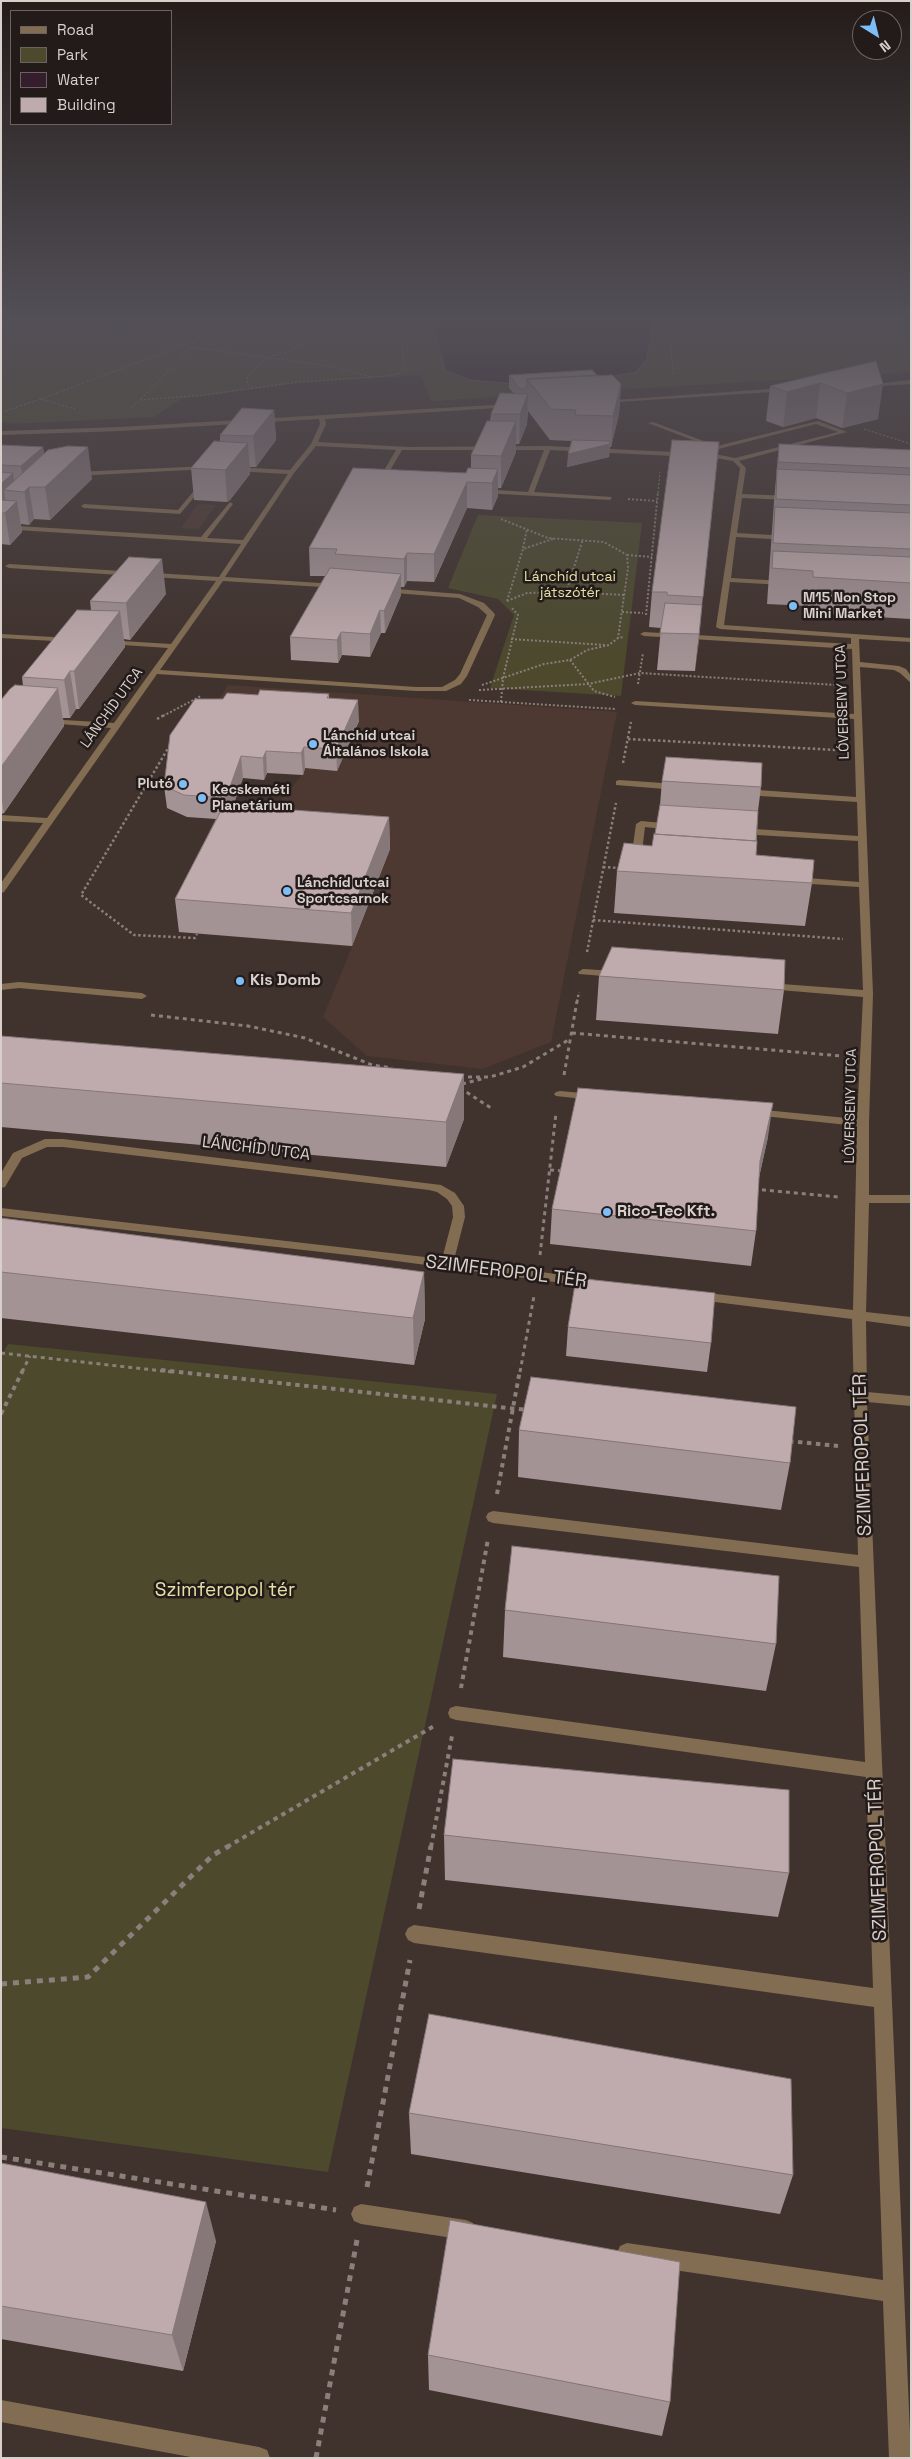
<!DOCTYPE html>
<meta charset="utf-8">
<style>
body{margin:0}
#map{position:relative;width:912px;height:2459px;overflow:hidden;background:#40322d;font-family:"Space Grotesk",sans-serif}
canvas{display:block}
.frame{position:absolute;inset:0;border:2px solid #d9d0cc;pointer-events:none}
.legend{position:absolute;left:10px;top:10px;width:162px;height:115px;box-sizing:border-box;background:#221b19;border:1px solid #6b6361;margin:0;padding:6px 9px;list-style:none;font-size:15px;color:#d9d0cc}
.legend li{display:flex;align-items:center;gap:10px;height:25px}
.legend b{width:25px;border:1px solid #6b6361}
.north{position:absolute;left:852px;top:10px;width:50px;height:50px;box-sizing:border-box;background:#221b19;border:1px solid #6b6361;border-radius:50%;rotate:144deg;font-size:14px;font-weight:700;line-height:20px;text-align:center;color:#d9d0cc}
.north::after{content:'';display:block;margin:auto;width:18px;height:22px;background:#7dbef9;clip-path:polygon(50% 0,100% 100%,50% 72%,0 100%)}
</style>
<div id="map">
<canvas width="912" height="2459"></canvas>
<div class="frame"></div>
<ul class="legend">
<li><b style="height:6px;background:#836d52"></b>Road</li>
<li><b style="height:14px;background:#4c492d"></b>Park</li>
<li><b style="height:14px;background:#351d2d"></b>Water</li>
<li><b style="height:14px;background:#bfabad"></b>Building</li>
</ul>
<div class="north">N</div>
</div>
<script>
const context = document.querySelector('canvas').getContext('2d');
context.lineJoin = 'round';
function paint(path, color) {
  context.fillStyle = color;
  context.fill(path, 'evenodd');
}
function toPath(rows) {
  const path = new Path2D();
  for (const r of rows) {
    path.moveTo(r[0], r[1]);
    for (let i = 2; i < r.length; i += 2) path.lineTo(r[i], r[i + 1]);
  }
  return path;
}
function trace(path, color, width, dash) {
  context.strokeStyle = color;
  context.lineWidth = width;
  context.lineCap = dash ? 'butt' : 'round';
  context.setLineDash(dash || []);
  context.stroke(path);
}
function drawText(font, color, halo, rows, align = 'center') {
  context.font = font + ' "Space Grotesk",sans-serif';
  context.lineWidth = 5;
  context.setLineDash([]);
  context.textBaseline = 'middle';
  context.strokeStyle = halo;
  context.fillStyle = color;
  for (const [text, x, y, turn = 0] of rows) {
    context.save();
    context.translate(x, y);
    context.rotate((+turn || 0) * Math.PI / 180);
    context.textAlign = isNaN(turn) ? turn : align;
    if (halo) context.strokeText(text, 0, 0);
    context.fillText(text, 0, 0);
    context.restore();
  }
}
paint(toPath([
 [198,504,216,505,199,529,181,528],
 [228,685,617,712,551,1042,482,1069,367,1056,323,1017,352,947,178,932,221,847,249,838,302,775,267,773,264,780,199,774,202,768,166,766,197,720,211,712]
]), '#4d3931');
paint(toPath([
 [1,320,431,320,446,371,647,359,652,320,911,320,911,372,431,401,421,375,299,383,181,399,154,417,13,424,1,422],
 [478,515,642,523,621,696,490,688,514,615,498,599,448,588],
 [8,1344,497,1394,328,2172,1,2128,1,1357]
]), '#4c492d');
const water = toPath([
 [431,320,652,320,652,323,647,359,636,372,609,377,516,384,470,380,446,371,431,320]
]);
paint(water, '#351d2d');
trace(water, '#66535d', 1);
trace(toPath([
 [122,320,109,325,109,332,192,347,336,367,370,377],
 [668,320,674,377],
 [670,329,753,329,796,320],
 [253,388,247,384,248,375,269,356,282,354,361,320],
 [41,399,184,345,233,320],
 [141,399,192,347,194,340],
 [131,408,140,400,204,395,298,382,389,376,400,373,404,370,400,320],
 [5,411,41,399,75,409],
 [864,429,911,444],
 [658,493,660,472]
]), '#8a7f7a', 1, [2, 2]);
trace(toPath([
 [628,499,657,501],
 [501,519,548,538,604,542,627,555,628,568,618,638],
 [523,548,527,529],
 [627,555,652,557],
 [566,592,624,595],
 [507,601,527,593,566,592,583,539],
 [507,601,523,549,553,539],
 [622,612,643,613],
 [646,615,658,492],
 [511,639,606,645],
 [570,660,594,691,615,697],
 [638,684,643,653],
 [482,685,544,664,570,660,587,650,609,645,618,638,624,637],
 [479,690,588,684,640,673,836,685],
 [469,700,615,709],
 [501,702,503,678,518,615,512,608],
 [163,716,201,696]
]), '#8a7f7a', 2, [2, 2]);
trace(toPath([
 [157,719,166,714],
 [628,739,837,750],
 [170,745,81,895,134,935,195,938,197,934],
 [623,763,631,722],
 [603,867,619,868],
 [593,920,843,939],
 [587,952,616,803],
 [577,1002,579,992]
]), '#8a7f7a', 2.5, [2.5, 2.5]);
trace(toPath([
 [151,1015,248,1026,305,1038,372,1065,392,1068],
 [572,1033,842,1056],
 [564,1075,577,1001],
 [460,1077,490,1077,523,1067,570,1039],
 [462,1084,485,1078],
 [460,1088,491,1108],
 [550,1170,564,1171],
 [754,1189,838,1197],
 [540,1255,556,1113],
 [1,1353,172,1372],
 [22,1372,30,1356],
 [520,1372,534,1296]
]), '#8a7f7a', 3, [4, 4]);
trace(toPath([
 [161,1370,527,1410],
 [1,1414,23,1370],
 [789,1441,838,1446],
 [497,1494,520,1370],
 [461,1688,488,1539],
 [227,1847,434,1726],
 [431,1847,452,1736]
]), '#8a7f7a', 4, [4.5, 4.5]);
trace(toPath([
 [419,1909,431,1846],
 [1,1984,88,1977,213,1855,229,1846],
 [1,2157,336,2210],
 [367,2187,410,1960],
 [316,2458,357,2240]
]), '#8a7f7a', 5, [6, 6]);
paint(toPath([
 [4,320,8,320,8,331,3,330,4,320],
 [911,380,911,384,867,387,864,385,911,380],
 [785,388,787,391,603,403,600,401,785,388],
 [510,404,512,407,325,419,326,424,318,442,409,447,548,446,715,454,735,458,838,432,816,424,703,453,701,450,711,447,648,423,653,422,717,446,818,421,847,432,739,461,746,468,742,494,791,496,794,498,791,500,742,498,737,533,788,536,791,538,788,540,736,537,731,578,784,581,788,583,784,585,730,582,724,625,911,638,911,642,859,639,860,662,899,666,906,669,911,676,911,683,900,673,894,670,860,667,873,994,869,1123,869,1195,911,1195,911,1203,869,1203,866,1312,911,1317,911,1327,866,1321,867,1392,911,1396,911,1406,867,1402,911,2458,889,2458,883,2301,627,2263,620,2260,617,2253,620,2246,627,2243,883,2280,874,2007,414,1943,408,1940,405,1934,408,1928,414,1925,873,1988,866,1777,456,1720,450,1718,448,1713,450,1708,456,1706,865,1762,859,1567,493,1523,488,1521,486,1517,488,1513,493,1511,858,1555,852,1319,699,1300,692,1296,699,1292,853,1310,857,1126,754,1115,748,1112,754,1109,857,1119,863,997,768,989,763,986,768,983,863,990,859,887,795,883,790,880,795,877,859,882,858,841,740,834,735,831,740,828,858,836,857,802,744,795,740,792,744,789,856,797,854,719,635,705,631,703,635,701,854,714,852,649,644,636,640,634,644,632,851,644,851,638,720,629,716,627,740,468,733,461,715,458,550,450,534,492,612,497,610,500,482,493,479,491,482,489,528,492,544,450,402,450,382,484,379,486,376,484,396,450,316,446,294,473,225,577,336,584,340,586,339,588,223,581,160,670,416,687,442,687,455,680,460,674,487,615,478,607,459,598,381,592,381,588,384,588,460,594,484,603,494,613,495,615,467,676,461,684,446,691,416,691,157,674,4,892,1,893,1,883,43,823,1,821,1,815,47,818,111,728,47,723,43,721,47,719,114,723,168,648,108,644,105,644,105,640,171,644,216,581,9,568,5,566,9,564,219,577,241,544,1,529,1,525,201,537,230,502,233,504,207,538,243,540,288,474,234,471,231,469,234,467,290,470,311,444,320,424,319,419,120,431,1,435,1,431,120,427,510,404],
 [209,466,207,469,75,476,72,474,75,472,209,466],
 [202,481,207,482,180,514,84,508,81,506,84,504,178,510,202,481],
 [1,634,71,638,75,640,71,642,1,638,1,634],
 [619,780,677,784,681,787,677,790,616,785,616,781,619,780],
 [641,821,673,824,678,827,673,830,645,827,641,860,636,863,631,860,636,824,641,821],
 [583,969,616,971,621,974,616,977,579,974,578,972,583,969],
 [19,982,142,993,147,996,142,999,19,988,1,990,1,984,19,982],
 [560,1091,593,1094,599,1097,593,1100,556,1096,554,1094,556,1092,560,1091],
 [45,1139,63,1139,441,1185,455,1193,464,1206,465,1217,454,1260,592,1279,598,1283,592,1287,366,1257,1,1216,1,1208,442,1259,453,1217,452,1206,447,1199,437,1192,429,1190,63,1147,47,1147,22,1158,5,1187,1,1188,1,1173,13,1153,45,1139],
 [361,2204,466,2220,473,2223,476,2230,473,2237,466,2240,361,2224,354,2221,351,2214,354,2207,361,2204],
 [1,2400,259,2447,267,2450,270,2458,196,2458,1,2422,1,2400]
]), '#836d52');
paint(toPath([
 [876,361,878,419,842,428,816,418,783,427,766,421,770,386],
 [509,375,597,375,621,384,619,414,611,447,610,447,609,457,567,467,572,441,550,440,528,411,527,424,519,444,516,444,516,452,501,488,498,488,498,496,492,510,467,508,434,582,407,581,404,587,401,587,401,595,385,633,381,633,370,657,342,655,338,663,291,660,290,637,325,576,310,576,309,548,466,473,471,468,471,455,490,421,491,414,514,394,509,388],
 [274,410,276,440,256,467,250,467,250,474,230,500,227,502,194,500,191,468,220,442,220,435],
 [779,444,911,450,911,619,808,613,808,606,767,604,774,501],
 [1,445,43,447,44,454,92,479,50,520,34,519,29,525,21,524,22,532,10,545,1,544],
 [716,473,695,671,657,670,661,628,649,627,652,592],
 [166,594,130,640,124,639,125,647,79,709,76,709,70,718,63,718,64,726,4,813,1,814,1,700,23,686,22,677,91,610,90,601],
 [329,694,329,699,359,721,337,771,305,768,303,775,267,773,264,780,243,778,233,806,389,817,390,849,352,946,179,932,175,899,216,819,187,817,167,808,164,786,223,699,258,695],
 [662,781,761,787,758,811,756,855,812,883,805,926,614,913,617,871,652,846,655,834,660,805],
 [599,976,784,990,778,1034,596,1020],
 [1,1036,464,1119,446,1167,1,1127],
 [768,1137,759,1177,756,1231,751,1266,550,1244,552,1209],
 [1,1218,424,1272,425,1319,414,1365,1,1318],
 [568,1327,711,1343,707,1372,566,1356],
 [519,1430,790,1463,781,1510,518,1477],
 [505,1610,776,1644,766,1691,503,1657],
 [444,1835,789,1873,778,1917,445,1880],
 [409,2113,793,2175,780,2214,411,2154],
 [1,2163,216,2241,183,2371,1,2339],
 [428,2355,670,2402,662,2436,429,2390]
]), '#a49395');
paint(toPath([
 [820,383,816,418,783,427,787,392],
 [621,384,619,414,611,447,613,416],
 [883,384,878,419,842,428,847,393],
 [528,394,527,424,519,444,520,414],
 [274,410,276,440,256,467,253,436],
 [516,421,516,452,501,488,501,456],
 [610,441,609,457,567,467,568,454],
 [248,443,250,474,230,500,227,502,225,470],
 [43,447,47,477,29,487,34,519,29,525,21,466],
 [88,447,92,479,50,520,45,487],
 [498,469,498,496,492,510,492,483],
 [13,473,16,491,4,490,7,511,17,501,22,532,10,545,5,513,1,513,1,484],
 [467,482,467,508,434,582,434,554],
 [407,553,407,581,404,587,404,559],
 [162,559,166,594,130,640,126,603],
 [401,574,401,595,385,633,384,611],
 [702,605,699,641,695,671],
 [380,610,381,633,370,657,370,634],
 [120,611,125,647,79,709,74,671],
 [341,632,342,655,338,663,337,640],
 [70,671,76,709,70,718,64,680],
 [58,688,64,726,4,813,1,797,1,767],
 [358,700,359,721,337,771,336,749],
 [304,747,305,768,303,775,301,753],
 [266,751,267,773,264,780,263,758],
 [241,756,243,778,228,820,226,798],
 [389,817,390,849,352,946,351,913],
 [464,1074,464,1119,446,1167,446,1122],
 [773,1103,768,1137,755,1196,760,1161],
 [424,1272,425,1319,414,1365,413,1318],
 [206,2202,216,2241,183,2371,172,2335]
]), '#867879');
const building = toPath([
 [876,361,883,384,847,393,820,383,787,392,770,386,876,361],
 [592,370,597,375,527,379,526,388,520,389,509,375,592,370],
 [612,375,621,384,613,416,575,415,576,410,551,409,527,379,612,375],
 [500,393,528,394,520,414,491,414,500,393],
 [242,408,274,410,253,436,220,435,242,408],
 [487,421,516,421,501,456,471,455,487,421],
 [572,440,610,441,610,444,568,454,572,440],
 [672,440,719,442,703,597,667,595,667,592,652,592,672,440],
 [214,441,248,443,227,468,225,470,191,468,214,441],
 [779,444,911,450,911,468,778,462,779,444],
 [1,445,43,447,21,466,1,465,1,445],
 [68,446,88,447,45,487,29,487,24,492,4,490,48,450,68,446],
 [353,468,466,473,468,468,498,469,492,483,467,482,434,554,407,553,404,559,335,554,337,549,309,548,353,468],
 [777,469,911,475,911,505,776,499,777,469],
 [1,472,13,473,1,484,1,472],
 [1,500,17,501,5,513,1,513,1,500],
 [775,507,911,513,911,549,773,543,775,507],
 [773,551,911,557,911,583,813,577,813,571,772,568,773,551],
 [129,557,162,559,126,603,90,601,129,557],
 [330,568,401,574,384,611,380,610,370,634,341,632,337,640,290,637,330,568],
 [665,603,702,605,699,634,660,633,665,603],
 [77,610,120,611,74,671,70,671,64,680,22,677,77,610],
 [15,685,58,688,1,767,1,700,10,689,15,685],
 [260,690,329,694,327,698,358,700,336,749,304,747,301,753,266,751,263,758,241,756,226,798,184,795,164,786,170,735,195,699,223,699,227,693,258,695,260,690],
 [666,757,762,763,761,787,662,781,666,757],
 [224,805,389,817,351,913,175,899,224,805],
 [660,805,758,811,756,841,655,834,660,805],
 [654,834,757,841,756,855,814,860,812,883,617,871,624,843,652,846,654,834],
 [612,947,785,960,784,990,599,976,612,947],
 [1,1036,464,1074,446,1122,1,1083,1,1036],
 [578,1088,773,1103,760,1161,756,1231,552,1209,578,1088],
 [1,1218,424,1272,413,1318,1,1272,1,1218],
 [576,1278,715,1293,711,1343,568,1327,576,1278],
 [531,1377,796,1407,790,1463,519,1430,531,1377],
 [512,1546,779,1576,776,1644,505,1610,512,1546],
 [453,1759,789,1790,789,1873,444,1835,453,1759],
 [429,2014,791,2079,793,2175,409,2113,429,2014],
 [1,2163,206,2202,172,2335,1,2306,1,2163],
 [450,2220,680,2262,670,2402,428,2355,450,2220]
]);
paint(building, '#bfabad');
trace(building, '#867879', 1);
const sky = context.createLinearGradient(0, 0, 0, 664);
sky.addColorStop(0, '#231c19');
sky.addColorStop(0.48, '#534f57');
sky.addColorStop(1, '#534f5700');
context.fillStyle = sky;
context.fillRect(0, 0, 912, 664);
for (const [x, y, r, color] of [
 [793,606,5,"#7dbef9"],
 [313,744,5,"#7dbef9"],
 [183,784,5,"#7dbef9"],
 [202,798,5,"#7dbef9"],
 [287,891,5,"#7dbef9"],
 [240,981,5,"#7dbef9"],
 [607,1212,5,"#7dbef9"]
]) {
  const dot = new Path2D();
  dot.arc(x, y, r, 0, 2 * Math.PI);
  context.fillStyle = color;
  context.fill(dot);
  trace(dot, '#221b19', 2);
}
drawText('14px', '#e6e0a5', '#221b19', [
 ["Lánchíd utcai",570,577],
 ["játszótér",570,593]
]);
drawText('bold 14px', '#d9d0cc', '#221b19', [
 ["M15 Non Stop",803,598],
 ["Mini Market",803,614],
 ["Lánchíd utcai",323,736],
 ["Általános Iskola",323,752],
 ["Plutó",173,784,"right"],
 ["Kecskeméti",212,790],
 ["Planetárium",212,806],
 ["Lánchíd utcai",297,883],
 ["Sportcsarnok",297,899]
], 'left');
drawText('14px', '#d9d0cc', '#221b19', [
 ["LÓVERSENY UTCA",843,702,-92],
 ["LÁNCHÍD UTCA",112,708,-54],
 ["LÓVERSENY UTCA",851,1106,-89]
]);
drawText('bold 16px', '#d9d0cc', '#221b19', [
 ["Kis Domb",250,981],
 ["Rico-Tec Kft.",617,1212]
], 'left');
drawText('16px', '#d9d0cc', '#221b19', [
 ["LÁNCHÍD UTCA",256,1149,7]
]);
drawText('19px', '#d9d0cc', '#221b19', [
 ["SZIMFEROPOL TÉR",506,1272,7],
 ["SZIMFEROPOL TÉR",863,1455,-92],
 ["SZIMFEROPOL TÉR",878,1860,-92]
]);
drawText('19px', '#e6e0a5', '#221b19', [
 ["Szimferopol tér",225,1591]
]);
</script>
